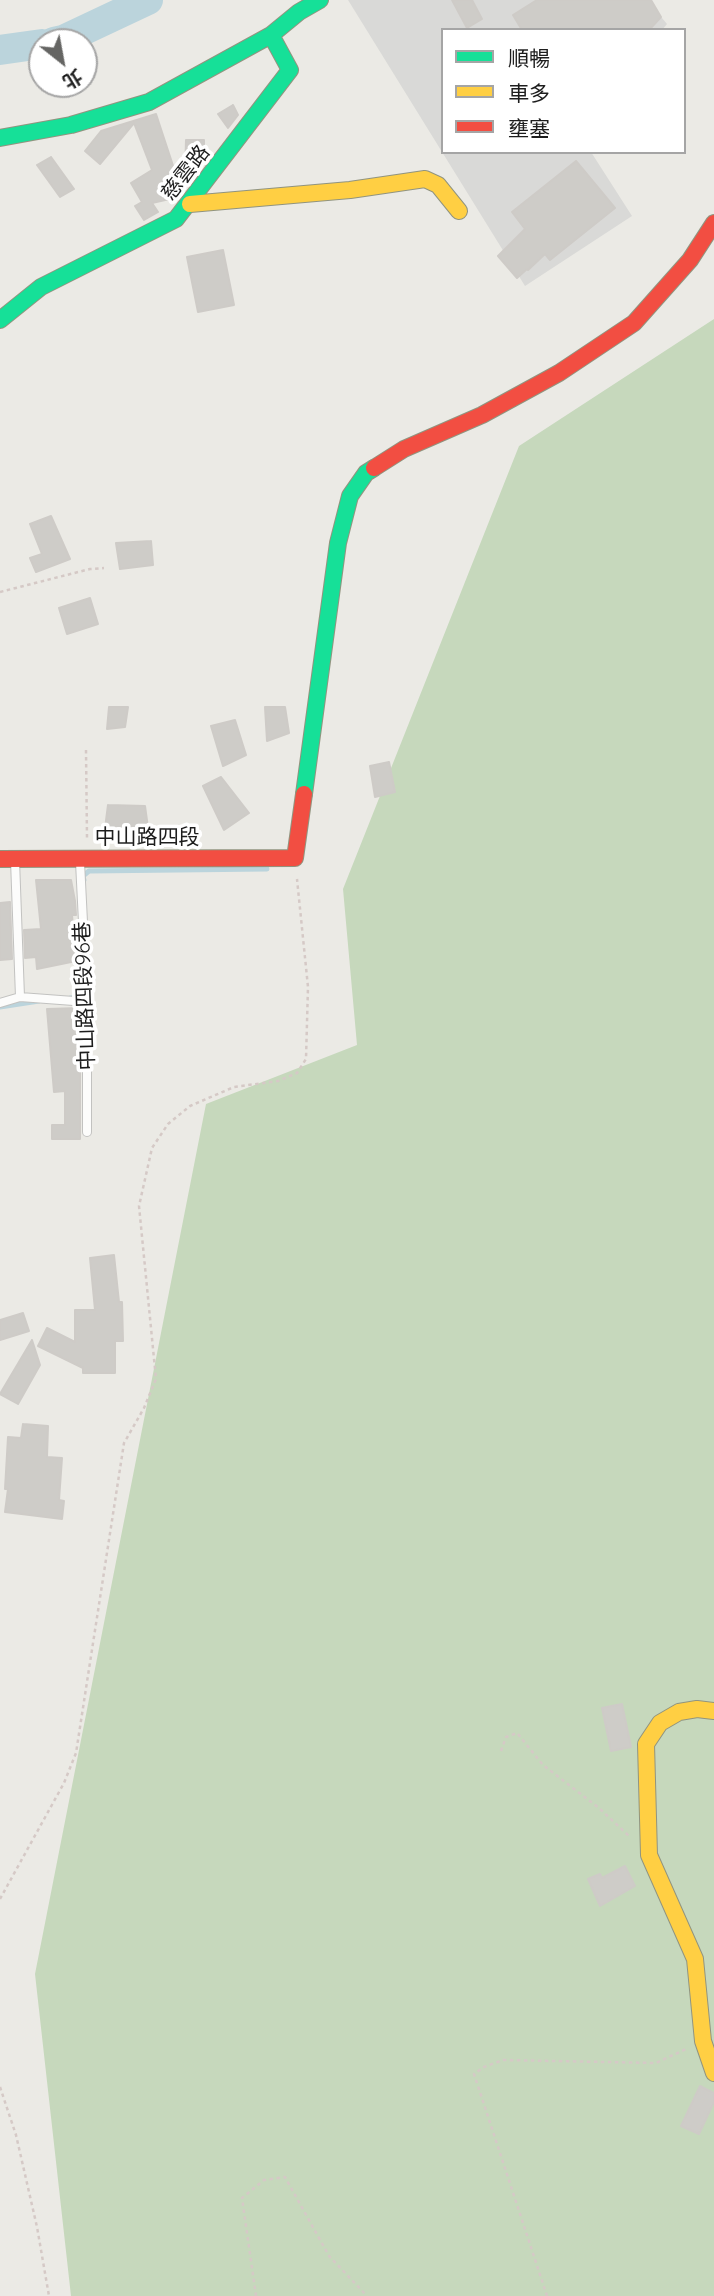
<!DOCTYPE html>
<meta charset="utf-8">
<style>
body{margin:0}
#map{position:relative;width:714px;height:2296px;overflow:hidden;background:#ebeae5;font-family:Quicksand,"Noto Sans TC",sans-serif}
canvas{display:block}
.legend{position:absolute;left:441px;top:28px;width:245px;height:126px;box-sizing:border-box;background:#fff;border:2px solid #a5a5a5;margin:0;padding:9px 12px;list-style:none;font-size:21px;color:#1d1d1d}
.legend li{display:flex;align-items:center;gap:14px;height:35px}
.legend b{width:35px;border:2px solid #a5a5a5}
.north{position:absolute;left:28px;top:28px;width:70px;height:70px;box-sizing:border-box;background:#fff;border:2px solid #a5a5a5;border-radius:50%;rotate:149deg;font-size:19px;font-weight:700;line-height:28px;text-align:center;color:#1d1d1d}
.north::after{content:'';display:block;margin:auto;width:24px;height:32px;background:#656563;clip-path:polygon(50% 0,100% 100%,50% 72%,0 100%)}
</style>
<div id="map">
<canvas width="714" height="2296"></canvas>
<ul class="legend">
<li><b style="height:9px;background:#16e098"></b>順暢</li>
<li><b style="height:9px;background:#ffcf43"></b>車多</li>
<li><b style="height:9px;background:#f24e42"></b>壅塞</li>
</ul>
<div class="north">北</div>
</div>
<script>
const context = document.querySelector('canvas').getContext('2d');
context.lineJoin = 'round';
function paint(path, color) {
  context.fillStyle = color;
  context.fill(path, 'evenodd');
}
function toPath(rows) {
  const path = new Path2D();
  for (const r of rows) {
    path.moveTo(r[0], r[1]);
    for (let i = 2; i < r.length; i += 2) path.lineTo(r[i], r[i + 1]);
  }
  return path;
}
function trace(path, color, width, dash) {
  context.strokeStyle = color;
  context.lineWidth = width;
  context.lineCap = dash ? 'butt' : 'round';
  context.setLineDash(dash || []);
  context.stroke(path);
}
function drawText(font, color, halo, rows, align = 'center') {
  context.font = font + ' Quicksand,"Noto Sans TC",sans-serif';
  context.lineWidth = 7;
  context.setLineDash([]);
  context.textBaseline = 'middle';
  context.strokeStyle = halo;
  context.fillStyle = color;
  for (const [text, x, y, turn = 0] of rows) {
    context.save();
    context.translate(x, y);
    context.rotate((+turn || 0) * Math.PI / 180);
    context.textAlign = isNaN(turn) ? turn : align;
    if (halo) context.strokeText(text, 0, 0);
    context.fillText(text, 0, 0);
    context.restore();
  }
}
paint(toPath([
 [348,0,647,0,667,24,662,30,443,30,443,152,591,152,632,216,525,286]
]), '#d9d9d7');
paint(toPath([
 [714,319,714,2296,71,2296,35,1974,206,1104,357,1045,343,889,519,446]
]), '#c6d8bc');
trace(toPath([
 [84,880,83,876,89,871,267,869],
 [70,998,78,997,87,987],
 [0,1007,39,1001]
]), '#bbd4dc', 5);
trace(toPath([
 [54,42,63,40,148,0],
 [0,50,42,44]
]), '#bbd4dc', 30);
const building = toPath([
 [452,0,472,0,482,19,467,28,452,0],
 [537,0,651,0,661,17,649,30,522,30,513,15,537,0],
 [233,105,238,115,228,128,218,114,233,105],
 [156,114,181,190,174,198,152,203,158,212,144,220,135,206,142,202,131,183,152,170,134,123,100,164,85,151,101,131,156,114],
 [186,140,204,140,204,159,193,174,185,174,186,140],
 [51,157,74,189,60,197,37,165,51,157],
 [576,161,615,208,550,260,545,254,528,270,527,269,517,278,498,256,525,229,512,212,576,161],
 [223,250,234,305,198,312,187,257,223,250],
 [51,516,70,559,36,572,30,558,42,554,30,524,51,516],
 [151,541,153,565,120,569,116,543,151,541],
 [90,598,98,624,67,634,59,608,90,598],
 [109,707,128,707,125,727,107,729,109,707],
 [265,707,285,707,289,733,267,741,265,707],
 [235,720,246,755,223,766,211,726,235,720],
 [389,762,395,792,375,797,370,766,389,762],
 [221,777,249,813,224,830,203,786,221,777],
 [108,805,145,806,149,835,104,836,108,805],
 [36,880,71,880,75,901,76,915,72,915,76,961,37,969,36,957,25,958,24,930,41,929,36,880],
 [10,902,12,959,0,960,0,903,10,902],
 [80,1008,80,1139,52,1139,52,1125,65,1125,65,1091,54,1092,47,1009,80,1008],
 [114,1255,119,1302,122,1302,123,1341,115,1341,115,1373,83,1373,83,1368,38,1346,47,1328,75,1342,75,1310,95,1310,90,1258,114,1255],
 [23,1313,29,1331,0,1340,0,1320,23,1313],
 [32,1340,40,1365,18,1404,0,1394,32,1340],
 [23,1424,48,1426,47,1457,62,1458,59,1500,64,1501,62,1519,5,1512,8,1489,5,1489,8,1437,21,1438,23,1424],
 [622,1704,631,1747,611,1751,602,1708,622,1704],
 [625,1866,635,1886,600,1906,588,1879,600,1874,602,1878,625,1866],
 [700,2086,714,2093,714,2102,699,2134,681,2126,700,2086]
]);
paint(building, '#ceccc8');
trace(building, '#cecbc7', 2);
const lane = toPath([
 [15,860,20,997],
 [80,862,87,1002,87,1132],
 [0,1003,20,997,87,1002]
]);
const fast = toPath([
 [0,138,71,125,149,102,271,35,299,12,320,0],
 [0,320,41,287,176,219,290,70,271,35],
 [304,794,338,543,350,496,366,473,374,468]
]);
const slow = toPath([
 [190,204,350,190,425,179,438,185,459,211],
 [714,1711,697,1709,679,1712,660,1723,646,1744,649,1855,695,1959,703,2041,714,2073]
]);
const jam = toPath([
 [374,468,404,449,482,415,559,373,634,323,690,260,714,223],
 [0,859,295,858,304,794]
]);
trace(lane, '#c2c2c0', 10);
trace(fast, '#91947f', 18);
trace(slow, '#91947f', 18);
trace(jam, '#91947f', 18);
trace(toPath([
 [0,592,90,569,104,568],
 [86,750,87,838],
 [501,1751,506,1737,517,1733,543,1765,599,1808,629,1836],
 [0,1899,64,1783,76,1753,124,1443,144,1408,156,1379,139,1206,152,1148,168,1124,190,1106,234,1087,278,1081,297,1073,306,1059,308,987,297,879],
 [0,2087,16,2135,37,2227,49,2296],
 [256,2296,242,2198,264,2180,285,2177,329,2256,367,2296],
 [547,2296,474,2074,484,2067,503,2060,656,2063,686,2049]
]), '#d5c9c6', 2.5, [3.5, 3.5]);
trace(lane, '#fcfcfb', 8);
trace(fast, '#16e098', 16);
trace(slow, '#ffcf43', 16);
trace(jam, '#f24e42', 16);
drawText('21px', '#1d1d1d', '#fff', [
 ["慈雲路",186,173,-52],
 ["中山路四段",147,838],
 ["中山路四段96巷",85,996,-92]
]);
</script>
